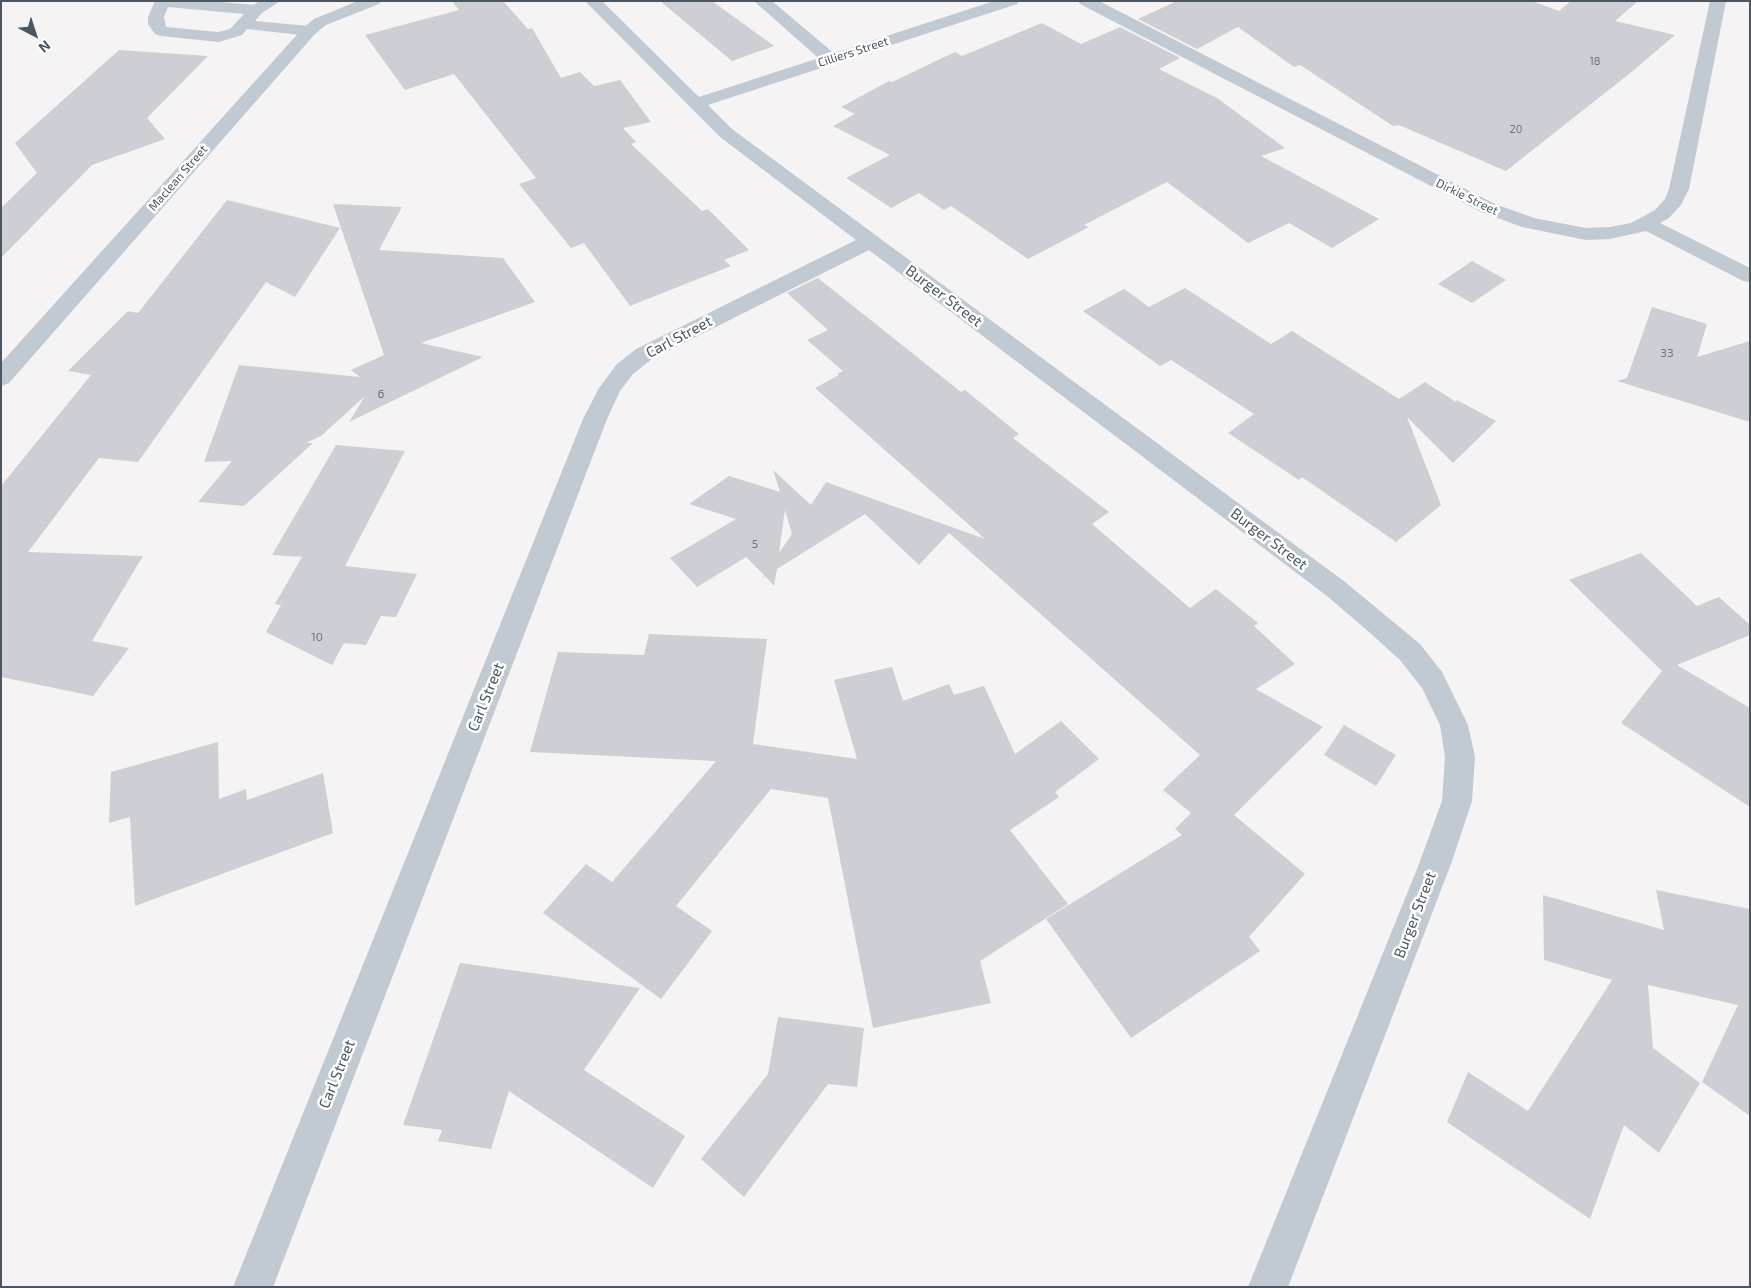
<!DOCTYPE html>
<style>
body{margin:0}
#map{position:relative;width:1751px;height:1288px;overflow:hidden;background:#f5f3f3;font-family:"Exo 2",sans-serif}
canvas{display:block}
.frame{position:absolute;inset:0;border:2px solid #4a5661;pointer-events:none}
.north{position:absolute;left:10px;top:10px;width:50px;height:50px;-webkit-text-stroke:4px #fff;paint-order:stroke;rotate:140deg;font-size:14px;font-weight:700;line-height:20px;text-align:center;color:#4a5661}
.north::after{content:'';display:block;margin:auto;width:18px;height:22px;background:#4a5661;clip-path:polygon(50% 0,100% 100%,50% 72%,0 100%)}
</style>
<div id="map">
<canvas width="1751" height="1288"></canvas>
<div class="frame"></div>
<div class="north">N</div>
</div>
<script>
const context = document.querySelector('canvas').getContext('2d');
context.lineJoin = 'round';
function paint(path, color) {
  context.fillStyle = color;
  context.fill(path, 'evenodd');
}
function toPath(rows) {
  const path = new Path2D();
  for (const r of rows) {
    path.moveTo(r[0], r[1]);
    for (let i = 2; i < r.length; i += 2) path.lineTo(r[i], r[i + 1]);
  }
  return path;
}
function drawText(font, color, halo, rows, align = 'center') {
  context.font = font + ' "Exo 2",sans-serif';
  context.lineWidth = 5;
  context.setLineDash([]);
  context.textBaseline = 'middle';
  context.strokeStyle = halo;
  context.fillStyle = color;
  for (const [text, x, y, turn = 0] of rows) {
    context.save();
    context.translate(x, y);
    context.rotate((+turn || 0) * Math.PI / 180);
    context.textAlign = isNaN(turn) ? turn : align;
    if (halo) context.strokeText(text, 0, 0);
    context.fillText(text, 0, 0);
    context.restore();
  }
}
paint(toPath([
 [452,1,503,1,528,29,532,28,561,78,580,72,594,86,620,80,651,122,623,128,636,142,631,144,702,211,708,209,749,250,724,260,731,266,630,306,584,243,571,248,519,184,536,178,454,74,405,90,365,35,459,10],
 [660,1,712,1,774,46,732,61],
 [1177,1,1532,1,1559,11,1571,1,1638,1,1615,21,1675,35,1634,70,1506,171,1399,125,1393,126,1300,65,1294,67,1238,27,1197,49,1138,19],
 [1042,23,1081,44,1120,27,1180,58,1159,69,1217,98,1285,148,1261,156,1379,219,1332,248,1289,223,1248,243,1167,182,1084,225,1089,227,1028,259,951,206,944,210,919,193,891,208,846,178,890,155,833,126,855,114,841,107,889,81,892,82,955,52,962,56],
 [119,50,208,56,147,118,165,139,92,165,1,258,1,208,37,173,15,143],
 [227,200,340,228,295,297,266,282,138,462,99,458,28,552,143,556,92,641,129,648,93,696,1,677,1,486,91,375,68,371,128,311,138,313],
 [333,204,402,207,379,250,503,258,535,302,421,343,483,357,349,422,365,396,321,436,306,443,313,443,244,506,198,502,232,461,204,462,239,365,360,377,351,370,384,355],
 [1472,261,1506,280,1472,303,1438,284],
 [818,278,961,392,965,390,1019,434,1013,438,1109,512,1092,524,1190,608,1216,589,1258,623,1254,626,1295,664,1256,689,1323,727,1234,815,1305,874,1249,937,1260,951,1131,1038,1046,919,1182,835,1175,829,1191,813,1163,790,1200,755,949,533,919,565,865,514,777,569,774,586,765,576,763,578,764,575,746,557,697,587,670,558,736,519,689,504,729,476,780,492,773,470,811,505,826,482,985,539,815,388,839,375,837,374,843,371,807,340,828,330,787,293],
 [785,510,792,534,779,553,784,516],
 [1185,288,1271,344,1292,331,1399,399,1425,382,1456,402,1457,400,1496,421,1453,463,1407,417,1441,505,1396,542,1302,477,1299,480,1228,433,1254,414,1171,360,1160,366,1083,311,1124,289,1149,307],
 [1652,307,1707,324,1697,357,1750,341,1750,422,1617,381,1627,378],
 [336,445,405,451,345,566,417,574,396,617,381,616,366,645,344,643,332,665,266,632,281,605,275,604,302,557,272,555],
 [1641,553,1697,606,1719,597,1750,625,1750,635,1677,665,1750,708,1750,807,1621,723,1662,671,1569,580],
 [649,634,767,639,753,744,857,759,834,680,892,667,903,701,949,684,954,695,984,686,1015,754,1061,721,1099,759,1055,792,1059,797,1010,830,1068,904,980,961,991,1003,873,1028,828,798,771,789,676,906,712,931,661,999,543,913,586,864,612,882,716,761,530,752,558,652,644,655],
 [1344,725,1396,755,1376,786,1324,755],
 [218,742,219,799,246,789,247,800,323,773,333,833,135,906,130,817,109,823,111,772],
 [1656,890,1750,909,1750,1116,1702,1082,1738,1005,1648,985,1653,1048,1700,1083,1659,1153,1624,1125,1590,1219,1447,1122,1468,1072,1528,1111,1612,980,1544,960,1543,895,1664,930],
 [460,963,640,988,584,1070,685,1136,653,1188,509,1091,491,1149,438,1141,442,1130,403,1125],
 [778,1017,864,1028,857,1087,828,1084,744,1197,701,1159,768,1074]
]), '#cdcfd5');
paint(toPath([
 [155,1,210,1,253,5,260,1,280,1,262,13,255,21,309,26,315,28,317,31,315,34,309,36,247,29,242,35,219,42,161,36,155,34,148,24,148,17,155,1],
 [168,7,244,14,230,29,218,32,166,27,164,17,168,7],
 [754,1,772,1,836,55,838,59,836,63,824,63,754,1]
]), '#c1cad2');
paint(toPath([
 [358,1,381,1,379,4,326,25,315,34,9,383,1,386,1,363,303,28,314,19,358,1],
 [585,1,602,1,699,97,994,1,1019,1,1017,4,708,105,732,129,1345,582,1420,644,1442,672,1468,725,1475,757,1472,801,1451,864,1288,1287,1248,1287,1419,864,1442,801,1445,757,1440,725,1422,688,1400,660,1368,631,1327,596,869,250,652,359,633,374,620,391,607,419,273,1287,233,1287,583,419,599,388,617,364,636,349,856,240,720,137,585,1],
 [1078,1,1099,1,1495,204,1534,218,1586,228,1610,227,1631,223,1655,210,1665,199,1669,189,1710,1,1726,1,1689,189,1681,205,1669,218,1660,223,1750,268,1750,282,1743,281,1646,231,1610,239,1586,240,1522,227,1481,212,1080,4,1078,1]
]), '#c1cad2');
drawText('11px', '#6b747e', null, [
 ["18",1595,61],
 ["20",1516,129]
]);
drawText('12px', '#4a5661', '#fff', [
 ["Cilliers Street",853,52,-18],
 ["Maclean Street",178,178,-49],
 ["Dirkie Street",1467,197,26]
]);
drawText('12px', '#6b747e', null, [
 ["33",1667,353],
 ["6",381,394],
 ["5",755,544],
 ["10",317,637]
]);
drawText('15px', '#4a5661', '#fff', [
 ["Burger Street",944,296,37],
 ["Carl Street",679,337,-28],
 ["Burger Street",1269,539,37],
 ["Carl Street",486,697,-68],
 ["Burger Street",1415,915,-69],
 ["Carl Street",337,1074,-68]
]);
</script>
